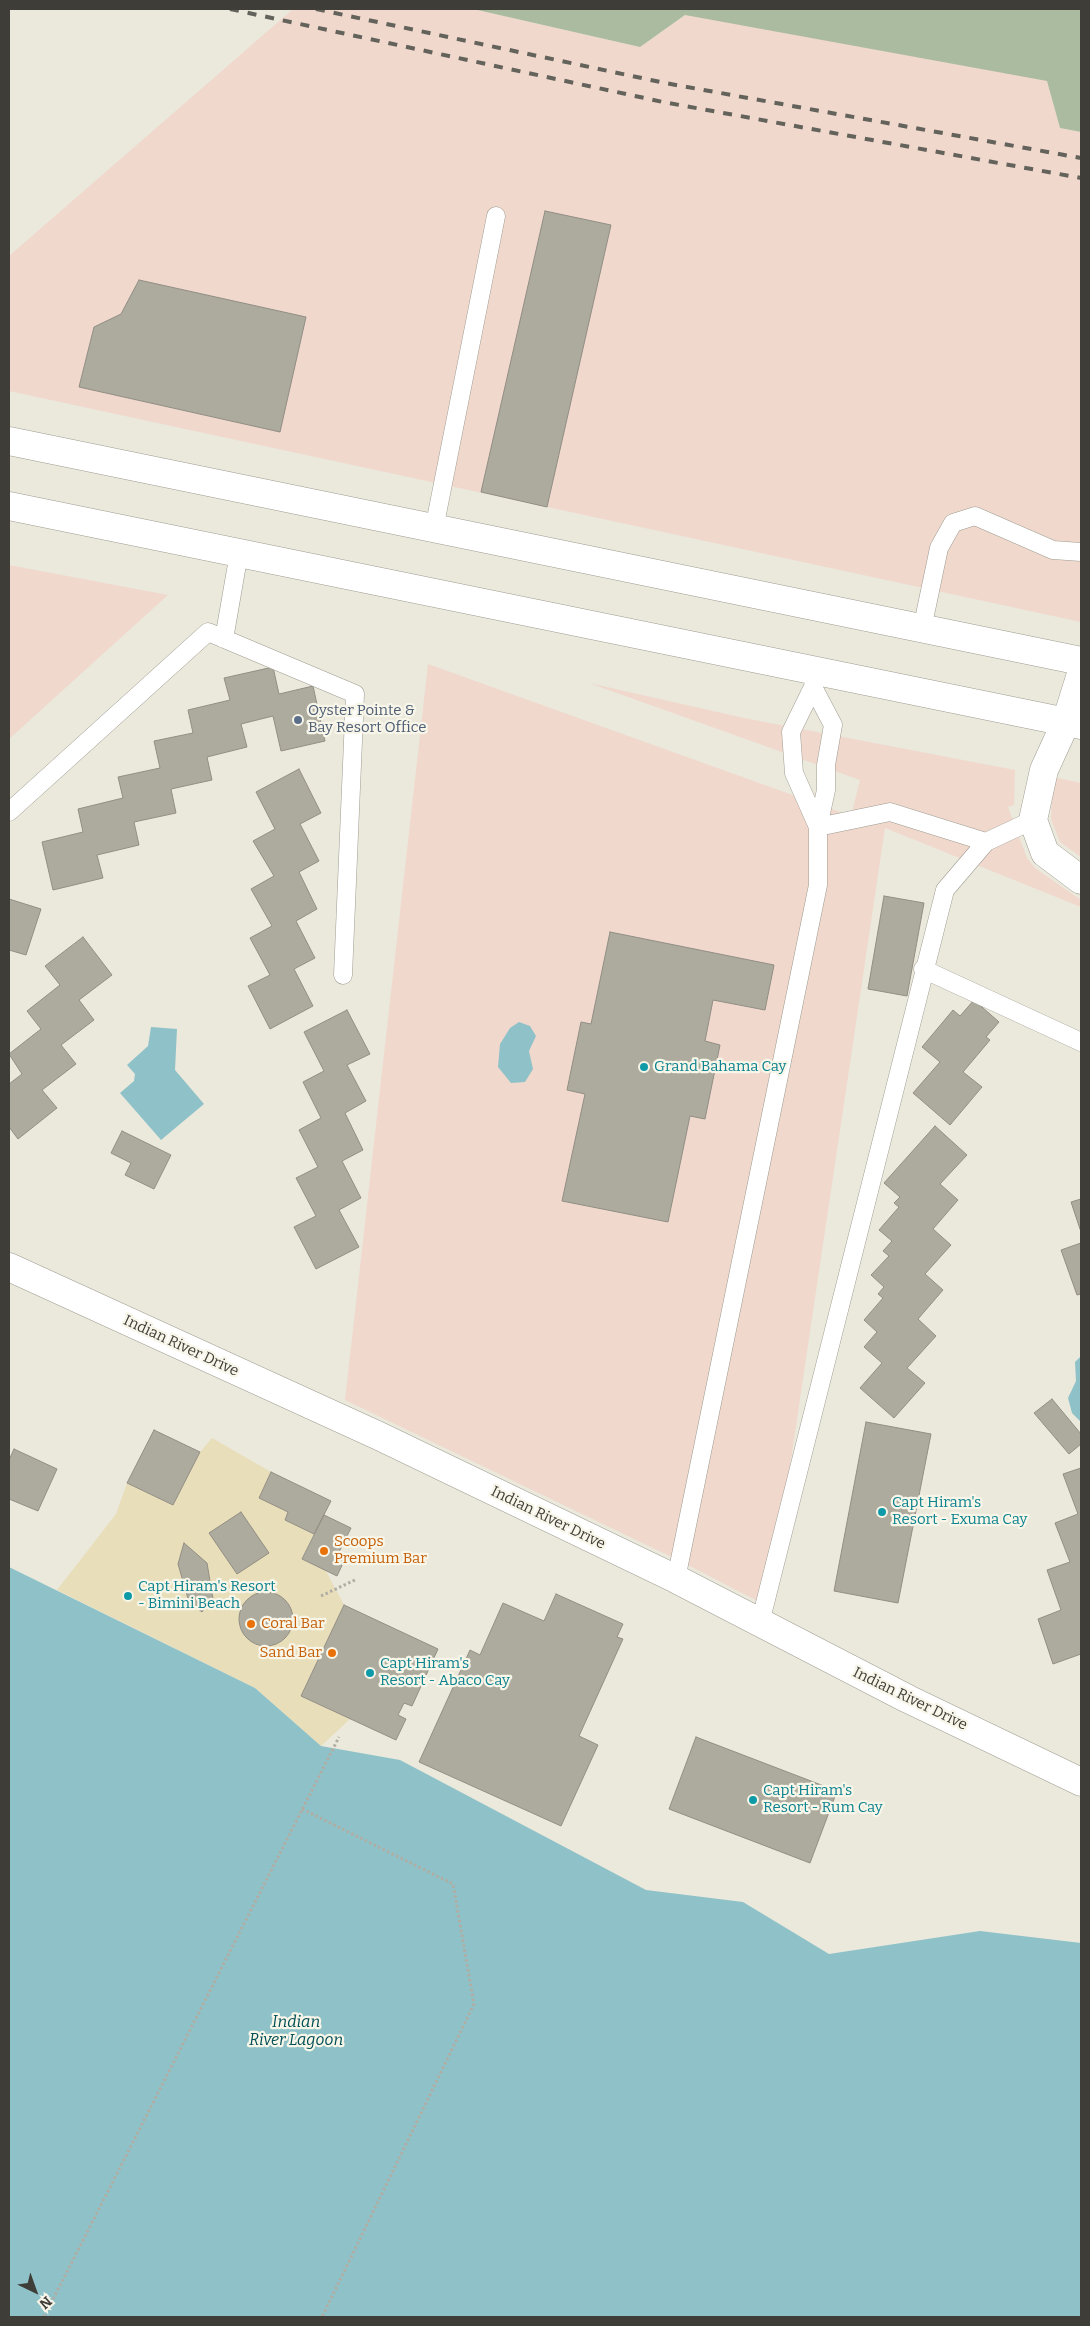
<!DOCTYPE html>
<style>
body{margin:0}
#map{position:relative;width:1090px;height:2326px;overflow:hidden;background:#ebe8dc;font-family:Bitter,serif}
canvas{display:block}
.frame{position:absolute;inset:0;border:10px solid #3e3d38;pointer-events:none}
.north{position:absolute;left:10px;top:2266px;width:50px;height:50px;-webkit-text-stroke:4px #f8f5e9;paint-order:stroke;rotate:138deg;font-size:14px;font-weight:700;line-height:20px;text-align:center;color:#3e3d38}
.north::after{content:'';display:block;margin:auto;width:18px;height:22px;background:#3e3d38;clip-path:polygon(50% 0,100% 100%,50% 72%,0 100%)}
</style>
<div id="map">
<canvas width="1090" height="2326"></canvas>
<div class="frame"></div>
<div class="north">N</div>
</div>
<script>
const context = document.querySelector('canvas').getContext('2d');
context.lineJoin = 'round';
function paint(path, color) {
  context.fillStyle = color;
  context.fill(path, 'evenodd');
}
function toPath(rows) {
  const path = new Path2D();
  for (const r of rows) {
    if (r.length === 3) {
      path.moveTo(r[0] + r[2], r[1]);
      path.arc(r[0], r[1], r[2], 0, 2 * Math.PI);
      continue;
    }
    path.moveTo(r[0], r[1]);
    for (let i = 2; i < r.length; i += 2) path.lineTo(r[i], r[i + 1]);
  }
  return path;
}
function trace(path, color, width, dash) {
  context.strokeStyle = color;
  context.lineWidth = width;
  context.lineCap = dash ? 'butt' : 'round';
  context.setLineDash(dash || []);
  context.stroke(path);
}
function drawText(font, color, halo, rows, align = 'center') {
  context.font = font + ' Bitter,serif';
  context.lineWidth = 4.5;
  context.setLineDash([]);
  context.textBaseline = 'middle';
  context.strokeStyle = halo;
  context.fillStyle = color;
  for (const [text, x, y, turn = 0] of rows) {
    context.save();
    context.translate(x, y);
    context.rotate((+turn || 0) * Math.PI / 180);
    context.textAlign = isNaN(turn) ? turn : align;
    if (halo) context.strokeText(text, 0, 0);
    context.fillText(text, 0, 0);
    context.restore();
  }
}
paint(toPath([
 [293,9,473,9,640,47,694,9,1038,48,1060,128,1081,132,1081,622,9,391,9,256],
 [9,565,168,595,9,739],
 [428,664,851,816,860,780,589,683,744,718,1015,770,1014,805,1008,807,1013,821,1013,837,1019,837,1027,858,1035,868,1081,900,1081,907,885,828,769,1607,682,1562,345,1400],
 [1053,777,1081,783,1081,857,1060,842,1051,819]
]), '#f0d8cd');
paint(toPath([
 [473,9,1081,9,1081,132,1060,128,1047,81,685,15,640,47]
]), '#abbba0');
paint(toPath([
 [212,1438,271,1472,259,1498,288,1512,285,1520,314,1534,302,1559,326,1571,344,1605,301,1696,350,1719,321,1746,255,1688,57,1590,116,1514,127,1483,173,1505,200,1452]
]), '#e8deb9');
paint(toPath([
 [519,1022,530,1026,536,1036,529,1051,533,1069,525,1082,511,1083,498,1067,500,1044,510,1028],
 [151,1027,177,1029,175,1070,204,1104,161,1140,120,1093,134,1081,135,1074,127,1065,148,1046],
 [1081,1356,1081,1422,1072,1413,1068,1398,1076,1381,1075,1362],
 [9,1567,255,1688,321,1746,400,1760,646,1890,743,1902,829,1954,980,1931,1081,1943,1081,2317,9,2317]
]), '#8fc2c8');
const building = toPath([
 [545,211,611,225,547,507,481,492,545,211],
 [139,280,306,317,280,432,79,387,94,327,121,314,139,280],
 [273,667,279,694,313,686,325,741,281,751,273,716,241,724,247,747,207,757,212,780,171,789,176,813,134,822,139,845,97,855,103,878,53,890,42,842,83,832,78,809,123,798,118,777,160,768,154,741,193,733,188,710,230,700,224,678,273,667],
 [299,769,321,813,300,824,319,861,299,872,317,909,296,921,315,958,294,969,313,1006,270,1029,248,986,270,975,250,938,272,926,251,889,274,876,253,841,275,829,256,792,299,769],
 [884,896,924,903,907,996,868,989,884,896],
 [9,899,41,909,26,955,9,950,9,899],
 [610,932,774,965,765,1010,713,1000,705,1041,720,1045,705,1119,690,1116,668,1222,562,1201,585,1094,567,1090,581,1022,591,1024,610,932],
 [83,937,112,975,79,1000,94,1020,61,1045,76,1064,42,1090,57,1108,18,1139,9,1127,9,1084,22,1074,9,1054,41,1029,27,1011,60,985,45,966,83,937],
 [974,1000,999,1022,986,1037,990,1040,963,1072,982,1087,950,1125,913,1093,940,1062,922,1047,953,1010,960,1016,974,1000],
 [347,1010,370,1054,347,1065,366,1101,345,1113,363,1150,342,1161,361,1198,339,1210,359,1247,316,1269,294,1227,316,1216,296,1178,318,1167,299,1130,321,1118,303,1082,324,1071,304,1032,347,1010],
 [935,1126,967,1155,940,1184,958,1200,933,1229,951,1245,925,1274,943,1290,918,1319,936,1336,907,1368,925,1383,894,1418,860,1388,882,1363,864,1347,877,1332,864,1320,883,1298,878,1294,884,1287,871,1275,889,1256,883,1251,892,1241,879,1230,899,1207,894,1203,900,1197,884,1183,935,1126],
 [122,1131,171,1155,154,1189,125,1175,131,1163,111,1153,122,1131],
 [1081,1199,1081,1232,1071,1202,1081,1199],
 [1081,1243,1081,1294,1077,1295,1061,1250,1081,1243],
 [1052,1399,1081,1434,1081,1444,1069,1454,1034,1413,1052,1399],
 [866,1422,931,1434,898,1603,834,1591,866,1422],
 [154,1430,200,1452,173,1505,127,1483,154,1430],
 [14,1449,57,1469,38,1511,9,1499,9,1460,14,1449],
 [1081,1468,1081,1654,1053,1664,1038,1619,1061,1610,1047,1570,1070,1562,1055,1523,1078,1514,1063,1474,1081,1468],
 [271,1472,331,1501,314,1534,285,1520,288,1512,259,1498,271,1472],
 [241,1512,269,1553,237,1574,209,1533,241,1512],
 [324,1515,351,1528,337,1556,345,1559,337,1576,302,1559,324,1515],
 [184,1543,207,1563,213,1599,202,1612,189,1602,178,1564,184,1543],
 [266,1619,27],
 [556,1594,623,1624,617,1637,623,1639,579,1736,598,1745,561,1826,419,1762,470,1650,480,1655,503,1603,544,1621,556,1594],
 [344,1605,438,1649,412,1706,404,1703,398,1715,406,1719,396,1740,301,1696,344,1605],
 [696,1737,837,1791,810,1863,669,1809,696,1737]
]);
paint(building, '#adaa9e');
trace(building, '#928e84', 1);
const service = toPath([
 [434,529,496,216],
 [922,629,939,548,953,523,975,516,1053,550,1081,552],
 [224,639,239,553],
 [814,680,813,687,791,732,794,773,818,827],
 [9,812,208,632,355,694,343,975],
 [818,827,890,812,986,842],
 [923,969,1081,1042],
 [676,1579,818,885,818,827,826,790,826,765,833,725,813,687],
 [760,1623,945,890,986,842,1033,820]
]);
const tertiary = toPath([
 [1081,674,1066,722,1044,770,1033,820,1045,853,1081,880],
 [9,1267,379,1436,676,1579,908,1699,1081,1782]
]);
const primary = toPath([
 [9,441,1081,661],
 [9,506,1081,725]
]);
trace(service, '#9f9c91', 19);
trace(tertiary, '#9f9c91', 29);
trace(primary, '#9f9c91', 29);
trace(toPath([
 [321,1596,357,1579],
 [302,1809,453,1884,474,2004,322,2317],
 [44,2317,339,1737]
]), '#b0ada4', 3, [2.5, 2.5]);
trace(service, '#fff', 18);
trace(tertiary, '#fff', 28);
trace(primary, '#fff', 28);
trace(toPath([
 [230,9,663,102,1081,178],
 [316,9,665,83,1081,158]
]), '#63625b', 4, [9, 9]);
for (const [x, y, r, color] of [
 [298,720,5,"#5c6f8a"],
 [644,1067,5,"#0f9aa8"],
 [882,1512,5,"#0f9aa8"],
 [324,1551,5,"#e8710a"],
 [128,1596,5,"#0f9aa8"],
 [251,1624,5,"#e8710a"],
 [332,1653,5,"#e8710a"],
 [370,1673,5,"#0f9aa8"],
 [753,1800,5,"#0f9aa8"]
]) {
  const dot = new Path2D();
  dot.arc(x, y, r, 0, 2 * Math.PI);
  context.fillStyle = color;
  context.fill(dot);
  trace(dot, '#f8f5e9', 2);
}
drawText('15px', '#4e5e75', '#f8f5e9', [
 ["Oyster Pointe &",308,711],
 ["Bay Resort Office",308,728]
], 'left');
drawText('15px', '#0d838f', '#f8f5e9', [
 ["Grand Bahama Cay",654,1067],
 ["Capt Hiram's",892,1503],
 ["Resort - Exuma Cay",892,1520],
 ["Capt Hiram's Resort",138,1587],
 ["- Bimini Beach",138,1604],
 ["Capt Hiram's",380,1664],
 ["Resort - Abaco Cay",380,1681],
 ["Capt Hiram's",763,1791],
 ["Resort - Rum Cay",763,1808]
], 'left');
drawText('15px', '#3e3d38', '#f8f5e9', [
 ["Indian River Drive",181,1346,25],
 ["Indian River Drive",548,1518,26],
 ["Indian River Drive",910,1699,26]
]);
drawText('15px', '#c56008', '#f8f5e9', [
 ["Scoops",334,1542],
 ["Premium Bar",334,1559],
 ["Coral Bar",261,1624],
 ["Sand Bar",322,1653,"right"]
], 'left');
drawText('italic 16px', '#004f56', '#f8f5e9', [
 ["Indian",296,2023],
 ["River Lagoon",296,2041]
]);
</script>
